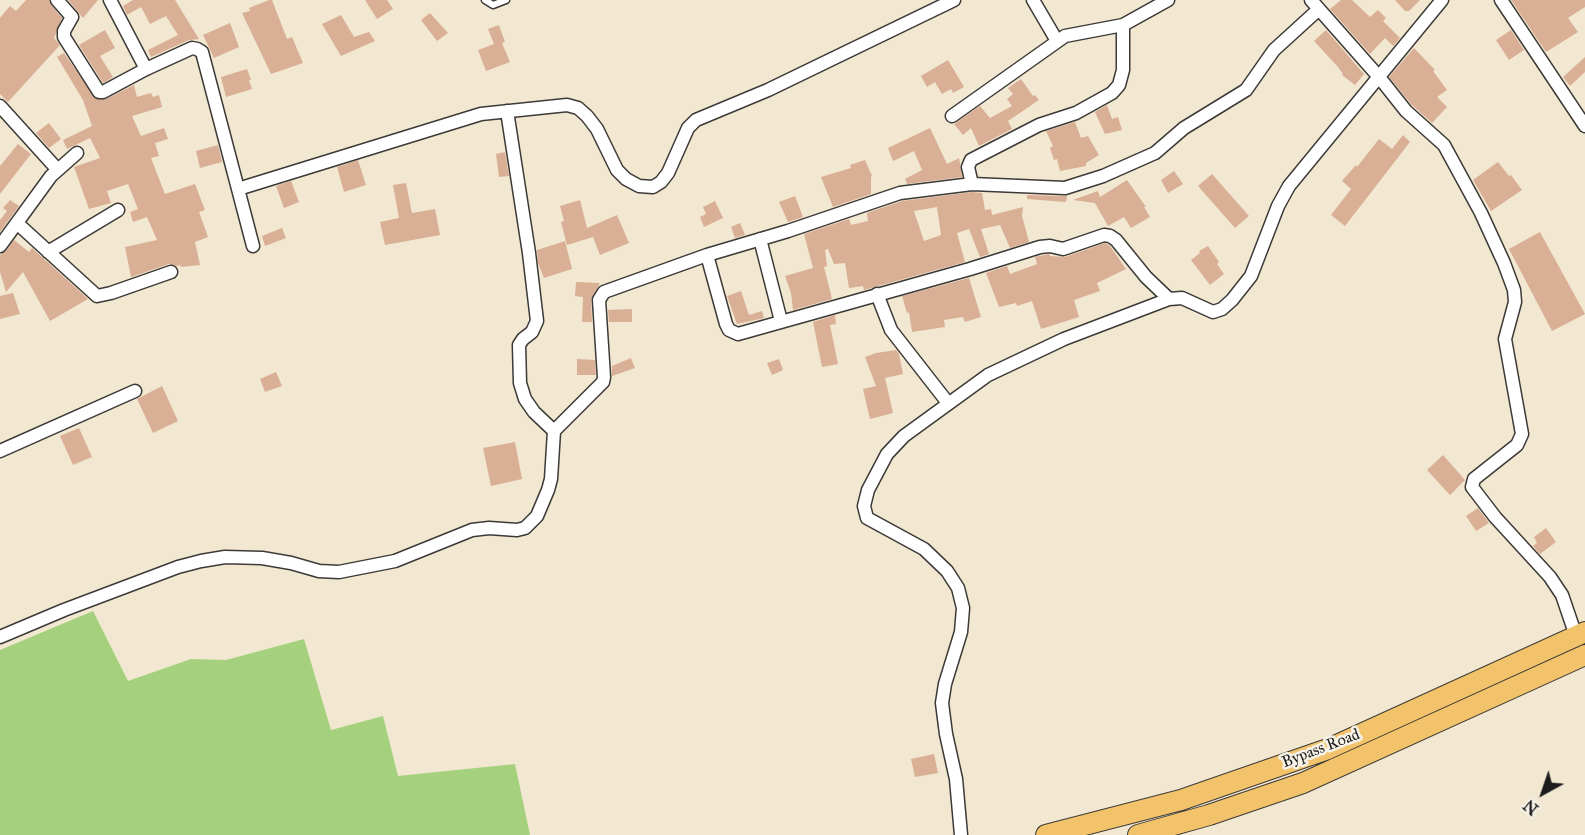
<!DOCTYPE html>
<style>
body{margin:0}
#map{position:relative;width:1585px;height:835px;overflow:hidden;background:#f2e7d0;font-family:"IM FELL Great Primer",serif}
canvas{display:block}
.north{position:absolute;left:1513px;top:763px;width:60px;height:60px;-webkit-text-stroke:4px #f7f3e8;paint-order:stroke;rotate:220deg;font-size:16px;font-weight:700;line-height:24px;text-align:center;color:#1c1c1c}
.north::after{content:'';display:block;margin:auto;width:21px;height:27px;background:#1c1c1c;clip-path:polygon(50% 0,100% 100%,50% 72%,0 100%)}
</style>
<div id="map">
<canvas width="1585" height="835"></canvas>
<div class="north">N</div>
</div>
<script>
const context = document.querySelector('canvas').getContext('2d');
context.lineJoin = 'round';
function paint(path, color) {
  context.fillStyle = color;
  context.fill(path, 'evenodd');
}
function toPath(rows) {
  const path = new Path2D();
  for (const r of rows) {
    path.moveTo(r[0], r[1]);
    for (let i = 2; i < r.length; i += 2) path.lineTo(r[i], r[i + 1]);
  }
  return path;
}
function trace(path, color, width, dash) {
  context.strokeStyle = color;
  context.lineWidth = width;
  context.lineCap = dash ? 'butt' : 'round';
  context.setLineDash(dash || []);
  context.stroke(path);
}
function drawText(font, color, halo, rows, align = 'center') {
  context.font = font + ' "IM FELL Great Primer",serif';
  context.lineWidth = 5;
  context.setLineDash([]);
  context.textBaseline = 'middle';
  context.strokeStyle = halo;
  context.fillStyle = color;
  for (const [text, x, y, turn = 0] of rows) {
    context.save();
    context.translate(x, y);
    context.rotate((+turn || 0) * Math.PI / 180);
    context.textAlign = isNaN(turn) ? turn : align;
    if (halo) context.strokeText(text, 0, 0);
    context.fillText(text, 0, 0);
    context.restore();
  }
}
paint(toPath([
 [93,611,128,681,191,659,226,660,304,639,331,730,383,716,398,776,515,764,530,835,0,835,0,650]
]), '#a5d17e');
paint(toPath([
 [26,0,49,0,51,5,62,18,54,38,60,45,8,102,0,94,0,18,10,6,16,11],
 [68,0,98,0,83,18],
 [133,0,175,0,199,39,189,40,151,57,148,50,178,35,166,16,150,24,141,7,127,15,123,6],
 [269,0,272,0,287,39,292,37,303,63,271,74,242,13,250,11,249,8],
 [365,0,387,0,393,9,377,19],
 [1341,0,1352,0,1370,17,1378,10,1386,18,1383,21,1400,38,1393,46,1385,38,1370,54,1330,9],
 [1395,0,1420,0,1409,11,1405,11],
 [1511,0,1585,0,1585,7,1568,18,1578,32,1546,52],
 [430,13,448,33,437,41,421,20],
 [341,15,354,37,369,32,375,41,341,56,322,24],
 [230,23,239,47,214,58,203,35],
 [499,25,505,42,502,43,510,62,486,71,478,50,494,44,488,29],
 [105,30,115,48,100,56,113,77,103,83,79,45],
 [1326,30,1364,74,1355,85,1342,75,1343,74,1338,67,1314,41],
 [1511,30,1524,50,1509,60,1496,40],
 [1414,48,1435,70,1433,71,1447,90,1437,97,1447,107,1432,123,1412,105,1389,77],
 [64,53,96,99,106,99,134,85,137,97,151,93,153,97,159,95,162,107,132,116,141,136,164,128,168,139,155,143,159,156,151,158,165,194,195,184,205,210,199,212,208,237,195,242,200,265,181,267,180,265,177,266,169,264,131,277,125,247,157,240,147,217,133,222,130,212,138,209,128,184,107,191,111,203,89,209,74,167,100,158,90,138,67,149,63,140,92,126,83,100,57,57],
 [1585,57,1585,72,1570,86,1563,77],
 [948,60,964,87,953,93,951,89,942,94,935,82,927,87,921,76],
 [247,69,251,80,249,80,252,89,226,97,221,77],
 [1021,79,1033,96,1035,95,1039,100,1008,121,1012,129,979,146,971,128,963,135,954,124,980,106,990,118,1012,106,1007,99,1013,94,1008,88],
 [1107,105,1112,119,1118,117,1122,130,1105,134,1095,112],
 [1075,122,1081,138,1088,136,1099,155,1086,163,1086,166,1060,171,1057,159,1054,160,1050,148,1053,146,1046,131],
 [49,123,61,139,49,148,36,133],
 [930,128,947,164,959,158,962,177,907,184,905,179,922,170,914,151,893,161,888,148],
 [1403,135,1410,142,1345,226,1331,215,1351,189,1342,181,1356,165,1357,167,1379,139,1392,149],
 [18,144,31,154,0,194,0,166],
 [218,145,222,162,200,168,196,151],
 [505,152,509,176,499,177,496,154],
 [358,160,366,185,344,192,337,167],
 [865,160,872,176,871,177,871,194,833,207,821,177,851,168,850,165],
 [1498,162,1509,176,1511,175,1522,190,1491,211,1473,180],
 [1174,171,1183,184,1168,193,1161,180],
 [1212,174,1249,216,1235,228,1198,186],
 [1127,180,1146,207,1144,207,1150,217,1131,228,1124,217,1108,226,1095,203,1073,200,1098,191,1100,197],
 [291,181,299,202,284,208,276,186],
 [406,183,412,213,435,209,440,235,385,245,380,222,399,218,393,185],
 [972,192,982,193,985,210,991,209,992,215,1023,207,1022,216,1029,242,1010,248,1000,225,981,229,989,254,980,257,969,229,957,233,965,262,864,290,863,286,849,288,845,263,834,264,828,249,825,250,827,266,824,267,832,299,793,310,791,293,785,276,813,268,804,234,849,219,851,225,868,221,867,213,902,201],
 [937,207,941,235,924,241,914,211],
 [1027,195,1067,196,1066,202,1027,199],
 [795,196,803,217,788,222,779,202],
 [10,200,19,206,0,232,0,220,7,211,3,208],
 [580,200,587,228,617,215,629,243,600,255,593,237,567,245,561,222,564,221,560,206],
 [715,201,723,218,704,227,700,217,706,214,703,207],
 [740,223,745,235,735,238,731,227],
 [282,228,286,238,265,246,262,236],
 [1540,232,1585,314,1552,331,1509,249],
 [14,240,29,252,32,248,88,299,50,321,23,272,6,292,0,272,0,255,6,251],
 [565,241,572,269,544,278,538,263,537,250],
 [1105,243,1110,246,1126,269,1097,283,1100,291,1074,300,1079,317,1041,329,1032,301,1017,306,1016,303,999,307,986,273,1007,266,1010,274,1037,264,1035,257,1049,254,1050,256,1065,257],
 [1208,246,1219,262,1217,264,1224,274,1210,285,1191,260,1200,253,1199,251],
 [969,278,981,317,965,322,963,317,944,320,945,327,912,332,909,312,907,313,902,296],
 [576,282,600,283,591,300,592,322,582,322,583,297,575,296],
 [741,291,749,315,762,311,764,318,737,324,727,296],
 [13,293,20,314,0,319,0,296],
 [632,309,632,322,609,322,608,310],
 [835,315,836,324,830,325,838,364,822,367,813,322],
 [896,350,899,354,903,374,885,378,893,413,870,419,863,389,876,386,865,357,876,353],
 [631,358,635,368,612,376,612,366],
 [577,359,595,360,596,375,577,375],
 [779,359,783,370,772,375,767,363],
 [276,372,282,386,265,392,260,379],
 [162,386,178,421,153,433,137,399],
 [79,428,92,457,73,465,60,436],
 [515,442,522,479,491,486,483,448],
 [1443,455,1465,480,1450,495,1427,470],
 [1478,508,1489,523,1476,531,1466,516],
 [1546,528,1556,542,1540,554,1533,546,1537,543,1534,537],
 [934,754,938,773,915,777,911,759]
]), '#d9af96');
const lane = toPath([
 [485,0,493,5,506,0]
]);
const street = toPath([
 [57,0,72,17,64,31,64,37,99,92,103,92,146,69,192,48,197,49,202,52,253,246],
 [110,0,146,69],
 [1033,0,1057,41],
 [1311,0,1379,77,1406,111,1444,145,1481,213,1504,263,1514,290,1515,302,1505,339,1522,434,1517,445,1474,479,1472,487,1495,517,1550,577,1562,595,1576,636],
 [1501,0,1585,126],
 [0,106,57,169],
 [507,111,529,253,537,321,532,332,523,339,519,345,520,383,525,399,534,412,554,431],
 [952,116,1065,36,1123,25,1168,0],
 [972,184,968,167,971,160,1039,125,1076,113,1112,93,1119,85,1123,70,1123,25],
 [238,189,481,114,567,105,578,108,587,116,597,129,617,170,626,179,639,186,653,187,661,182,668,173,688,128,696,120,768,90,954,0],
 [18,224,97,296,111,293,171,272],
 [760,239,781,321],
 [0,246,51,176,77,153],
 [48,252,118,210],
 [707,255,726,324,729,330,738,334,970,269,1040,247,1050,246,1063,249,1104,235,1110,236,1116,240,1146,277,1169,299],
 [877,294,891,330,948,403],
 [0,451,135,391],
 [0,637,64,610,178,567,201,561,225,557,262,558,291,563,319,571,339,572,395,561,472,530,489,528,517,530,525,528,537,516,548,490,551,479,554,431,603,382,604,377,599,300,604,292,707,255,788,231,900,193,972,184,1065,188,1103,176,1155,153,1184,128,1246,90,1274,50,1319,9],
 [961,835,956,779,946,734,942,703,945,684,961,632,963,608,958,588,947,571,924,549,867,518,864,506,868,490,887,454,904,436,988,375,1064,339,1169,299,1182,298,1213,312,1222,309,1232,300,1251,276,1278,206,1289,186,1442,0]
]);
const primary = toPath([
 [1046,835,1181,800,1328,749,1585,632],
 [1138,835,1209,815,1303,783,1585,655]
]);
trace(lane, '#3c3a37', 9);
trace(street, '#3c3a37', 15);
trace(primary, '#3c3a37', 22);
trace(lane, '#fff', 6);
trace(street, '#fff', 12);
trace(primary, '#f2c36a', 20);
drawText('16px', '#1c1c1c', '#f7f3e8', [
 ["Bypass Road",1321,749,-21]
]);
</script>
